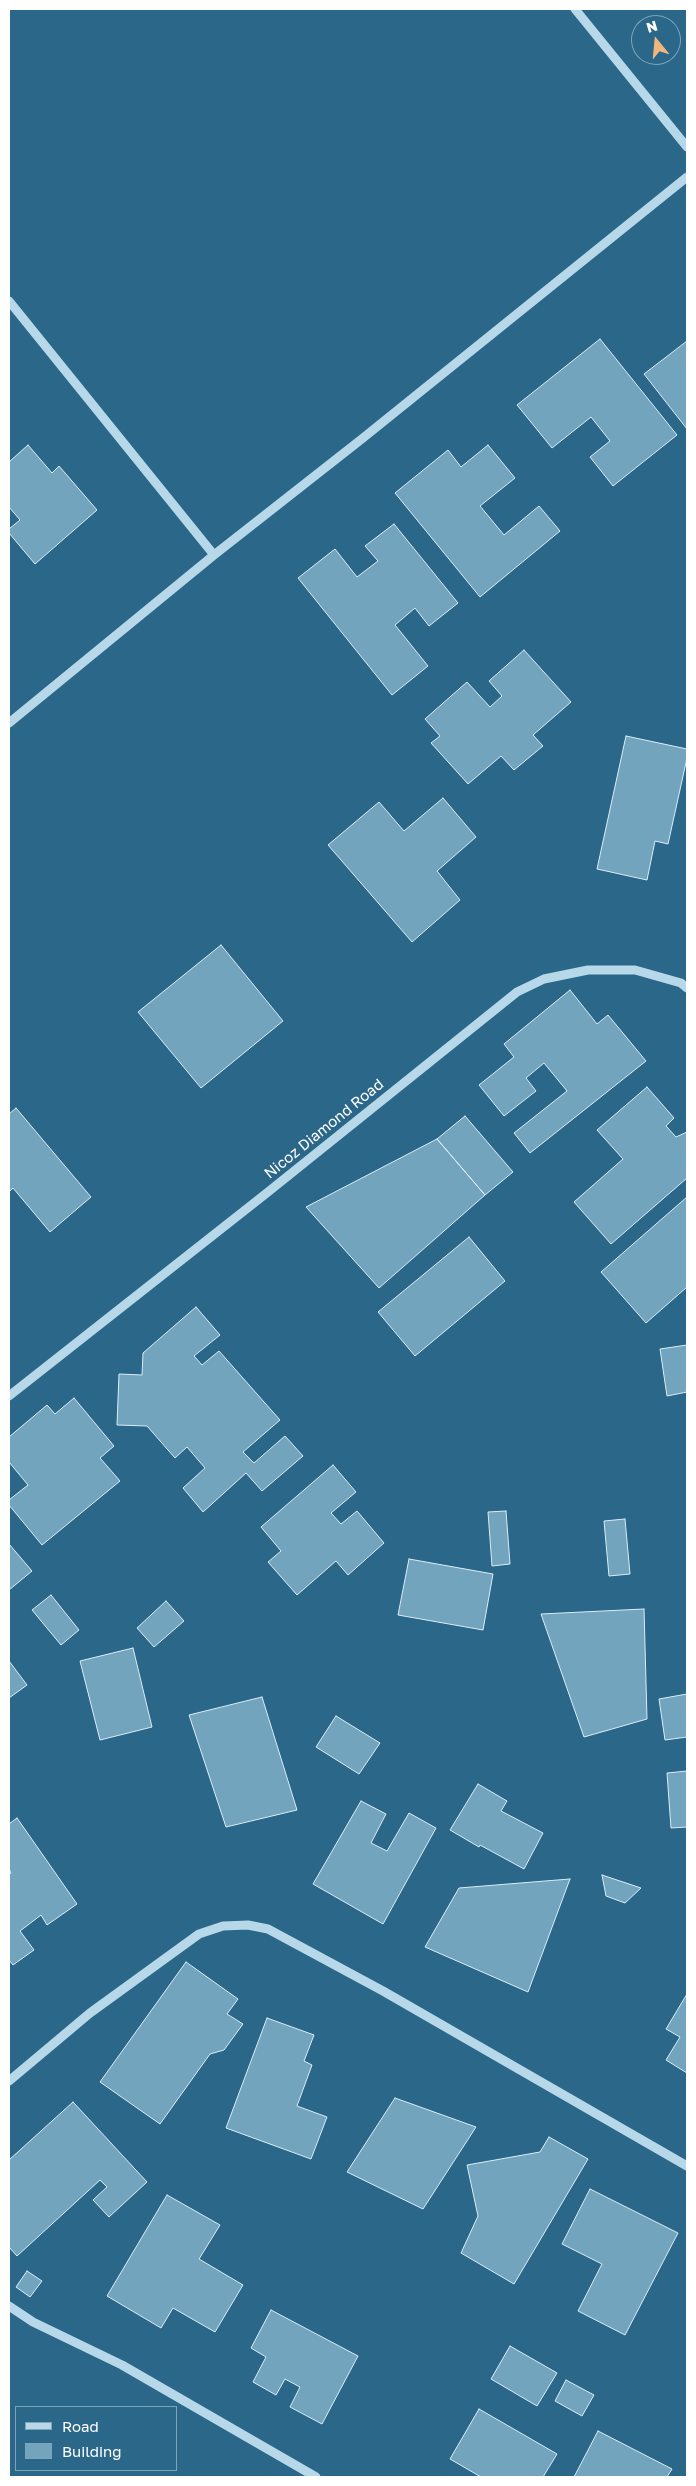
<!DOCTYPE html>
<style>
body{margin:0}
#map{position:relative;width:696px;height:2486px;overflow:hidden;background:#2a6789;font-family:"Golos Text",sans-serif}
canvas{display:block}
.frame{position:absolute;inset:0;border:10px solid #fff;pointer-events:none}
.legend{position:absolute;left:15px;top:2406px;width:162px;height:65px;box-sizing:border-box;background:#2a6789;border:1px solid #7fa4b8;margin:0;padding:6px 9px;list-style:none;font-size:15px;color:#fff}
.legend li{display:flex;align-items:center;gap:10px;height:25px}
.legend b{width:25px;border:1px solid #7fa4b8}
.north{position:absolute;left:631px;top:15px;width:50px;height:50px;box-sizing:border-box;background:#2a6789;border:1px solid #7fa4b8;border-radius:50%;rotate:343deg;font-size:14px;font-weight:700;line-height:20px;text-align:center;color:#fff}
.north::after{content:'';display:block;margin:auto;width:18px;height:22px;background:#efb77e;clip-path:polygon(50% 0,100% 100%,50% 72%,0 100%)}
</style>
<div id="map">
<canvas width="696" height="2486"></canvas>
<div class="frame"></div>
<ul class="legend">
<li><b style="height:6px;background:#b7d8e9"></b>Road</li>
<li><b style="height:14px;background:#72a4be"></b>Building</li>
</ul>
<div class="north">N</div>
</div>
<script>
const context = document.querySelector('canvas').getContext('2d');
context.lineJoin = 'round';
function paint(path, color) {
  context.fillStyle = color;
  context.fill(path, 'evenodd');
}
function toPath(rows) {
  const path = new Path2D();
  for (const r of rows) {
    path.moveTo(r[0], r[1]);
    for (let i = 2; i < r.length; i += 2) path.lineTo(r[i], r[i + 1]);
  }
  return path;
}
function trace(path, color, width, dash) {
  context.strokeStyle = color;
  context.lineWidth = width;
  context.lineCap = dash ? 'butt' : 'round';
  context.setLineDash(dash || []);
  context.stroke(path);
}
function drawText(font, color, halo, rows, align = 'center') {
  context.font = font + ' "Golos Text",sans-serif';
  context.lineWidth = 5;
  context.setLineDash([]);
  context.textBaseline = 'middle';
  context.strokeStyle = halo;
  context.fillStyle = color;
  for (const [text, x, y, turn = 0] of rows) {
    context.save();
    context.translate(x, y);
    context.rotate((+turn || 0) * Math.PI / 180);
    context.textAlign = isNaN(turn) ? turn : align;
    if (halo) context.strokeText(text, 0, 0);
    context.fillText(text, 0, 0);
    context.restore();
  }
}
const building = toPath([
 [600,339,677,435,613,486,590,457,610,441,591,417,552,448,517,405,600,339],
 [687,341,687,429,644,374,687,341],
 [28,445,52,473,59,466,97,510,35,564,9,533,9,529,20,520,9,507,9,462,28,445],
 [488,445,515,478,480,506,504,535,539,506,560,531,480,597,395,493,448,450,461,467,488,445],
 [394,524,458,603,429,626,415,608,395,625,428,666,392,695,298,578,335,549,357,577,378,561,365,546,394,524],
 [524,650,571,702,533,735,543,746,514,770,501,756,468,784,431,743,440,736,425,719,467,682,490,707,502,696,489,681,524,650],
 [626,736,687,749,687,758,668,844,655,841,647,880,597,869,626,736],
 [443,798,476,837,437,871,460,900,412,942,328,845,379,802,404,831,443,798],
 [221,945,283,1021,201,1088,138,1012,221,945],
 [570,990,597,1024,608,1015,646,1061,530,1153,514,1133,567,1091,544,1063,526,1078,536,1091,504,1116,479,1085,514,1057,504,1044,570,990],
 [647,1087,674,1118,666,1126,676,1137,687,1132,687,1178,611,1244,574,1202,623,1159,597,1130,647,1087],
 [16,1108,91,1197,50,1232,13,1188,9,1192,9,1114,16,1108],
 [465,1116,513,1172,485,1195,437,1139,465,1116],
 [437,1139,485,1195,379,1288,306,1207,437,1139],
 [687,1197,687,1287,646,1323,601,1272,687,1197],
 [469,1237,505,1281,415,1356,378,1312,469,1237],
 [196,1307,220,1335,194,1356,202,1365,219,1351,280,1420,243,1452,254,1463,285,1436,303,1456,262,1491,246,1473,203,1512,183,1488,205,1468,187,1447,175,1458,147,1426,117,1425,119,1374,142,1375,143,1353,196,1307],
 [687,1345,687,1392,667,1396,660,1349,687,1345],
 [74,1398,114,1446,100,1458,120,1481,42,1545,9,1505,9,1500,28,1485,9,1462,9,1437,47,1405,55,1414,74,1398],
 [333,1465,356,1492,331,1513,341,1524,357,1511,384,1543,348,1575,336,1561,297,1595,268,1562,281,1551,261,1527,333,1465],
 [506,1511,510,1564,492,1566,488,1512,506,1511],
 [625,1519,630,1574,609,1576,604,1521,625,1519],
 [9,1544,32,1571,9,1590,9,1544],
 [409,1559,493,1574,483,1630,398,1615,409,1559],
 [51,1595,79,1630,61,1645,32,1610,51,1595],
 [166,1601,184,1621,154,1647,137,1628,166,1601],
 [644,1609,647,1719,584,1737,541,1614,644,1609],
 [133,1648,152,1727,100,1740,80,1661,133,1648],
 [9,1661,27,1685,9,1698,9,1661],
 [687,1694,687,1737,665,1740,659,1699,687,1694],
 [262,1697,297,1810,226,1827,189,1715,262,1697],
 [336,1716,380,1743,359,1774,316,1747,336,1716],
 [687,1771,687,1827,671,1828,667,1773,687,1771],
 [478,1784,507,1801,501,1811,543,1833,524,1869,480,1845,479,1847,450,1830,478,1784],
 [361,1801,386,1814,371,1843,387,1851,409,1813,436,1828,383,1924,313,1884,361,1801],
 [17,1818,77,1904,47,1925,41,1915,20,1931,34,1950,13,1965,9,1960,9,1875,11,1873,9,1869,9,1824,17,1818],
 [602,1875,641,1888,625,1903,606,1896,602,1875],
 [570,1879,528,1992,425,1947,459,1888,570,1879],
 [186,1962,238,1999,227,2014,243,2024,224,2050,210,2054,160,2124,100,2082,186,1962],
 [687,1994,687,2073,666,2060,680,2037,666,2029,687,1994],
 [267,2018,314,2035,304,2061,312,2065,297,2106,327,2117,311,2159,226,2128,267,2018],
 [395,2098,476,2127,423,2209,347,2172,395,2098],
 [73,2102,147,2182,109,2217,93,2200,107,2187,100,2180,17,2256,9,2247,9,2160,73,2102],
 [549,2137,588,2159,514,2284,461,2253,478,2216,467,2165,540,2152,549,2137],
 [590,2189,678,2233,625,2335,578,2311,602,2264,562,2244,590,2189],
 [167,2195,220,2225,199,2259,243,2285,215,2332,173,2308,161,2328,107,2296,167,2195],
 [27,2271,42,2281,30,2297,16,2287,27,2271],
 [271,2310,358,2356,322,2424,290,2407,300,2387,285,2379,276,2395,253,2382,266,2357,251,2348,271,2310],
 [510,2346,557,2373,537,2406,491,2379,510,2346],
 [566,2380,594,2395,582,2416,555,2401,566,2380],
 [479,2409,557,2454,543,2477,481,2477,450,2459,479,2409],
 [598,2431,672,2469,667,2477,574,2477,598,2431]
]);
paint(building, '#72a4be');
trace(building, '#dbedf7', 1);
trace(toPath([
 [575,9,687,147],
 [9,301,214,555],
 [9,723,214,555,363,438,687,177],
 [9,1396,268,1192,517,992,544,979,588,970,635,970,681,983,687,988],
 [9,2081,90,2013,199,1934,223,1926,248,1925,268,1929,383,1991,687,2166],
 [9,2306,33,2322,122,2365,316,2477]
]), '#b7d8e9', 9);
drawText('15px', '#fff', '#2a6789', [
 ["Nicoz Diamond Road",324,1129,-39]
]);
</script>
